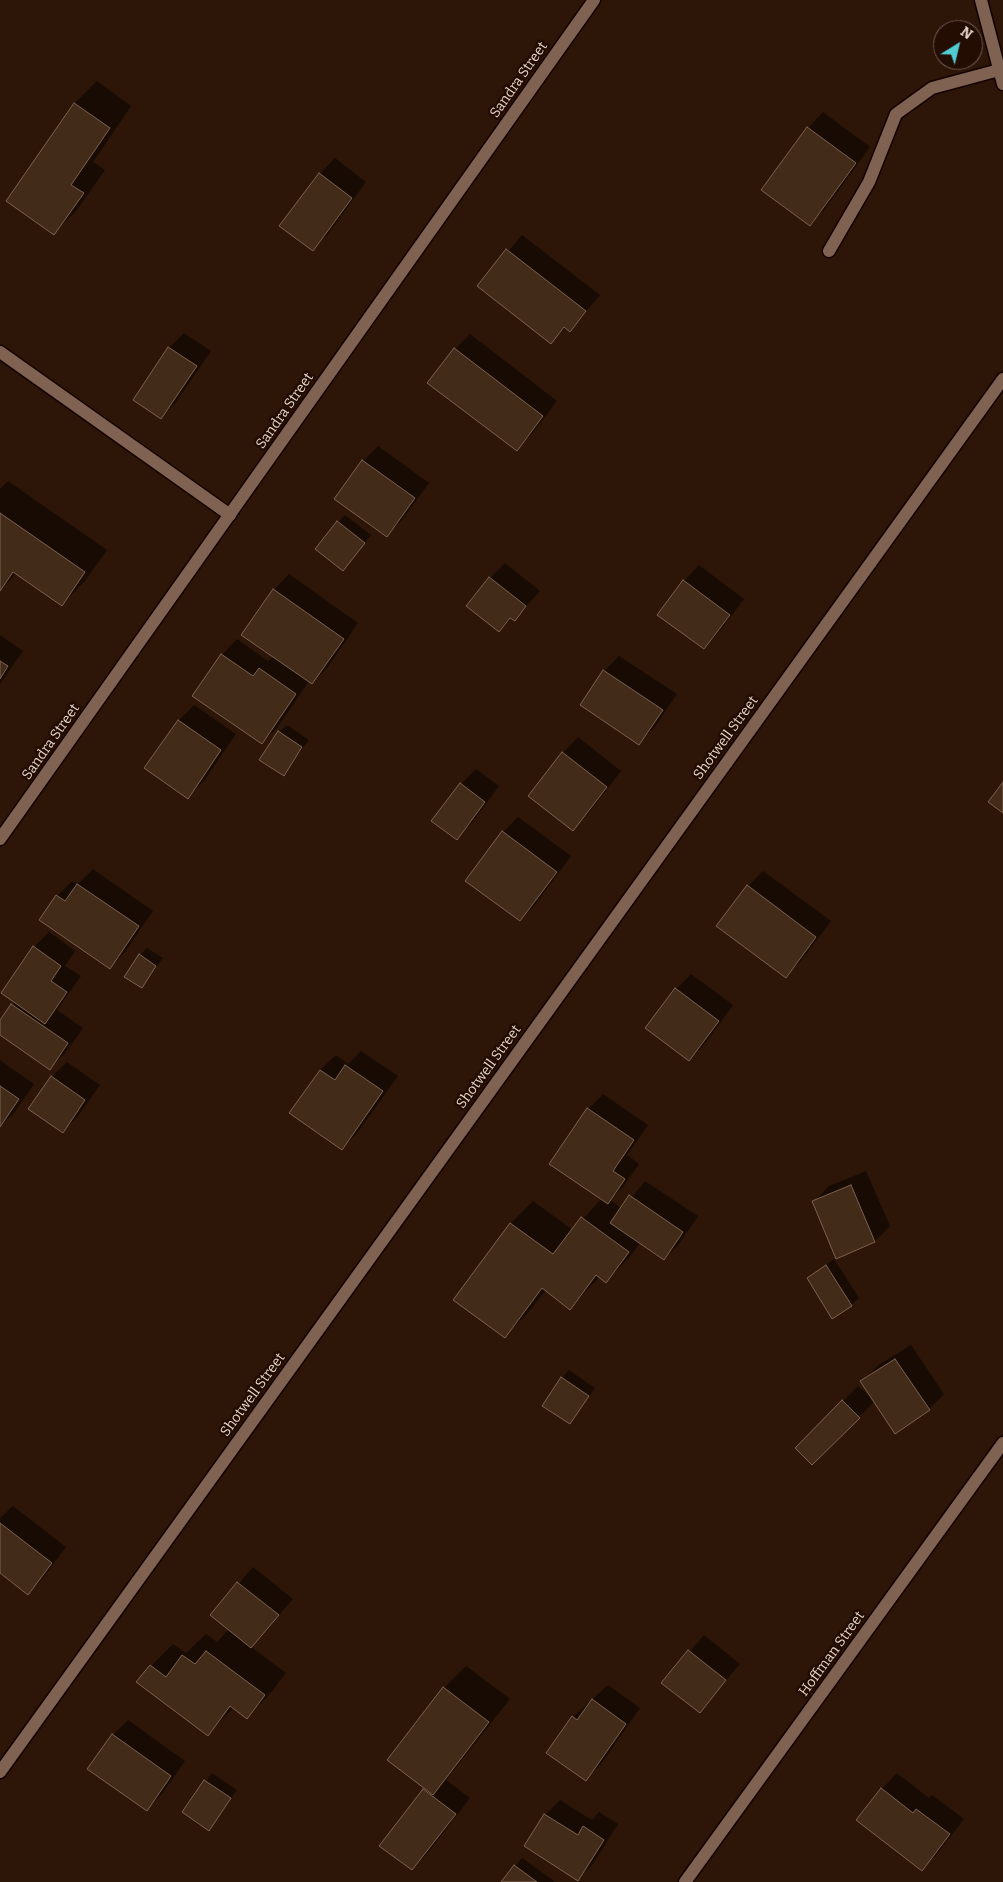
<!DOCTYPE html>
<style>
body{margin:0}
#map{position:relative;width:1003px;height:1882px;overflow:hidden;background:#2d1508;font-family:Bitter,serif}
canvas{display:block}
.north{position:absolute;left:933px;top:20px;width:50px;height:50px;box-sizing:border-box;background:#230c02;border:1px solid #715c53;border-radius:50%;rotate:36deg;font-size:14px;font-weight:700;line-height:20px;text-align:center;color:#e6d5cc}
.north::after{content:'';display:block;margin:auto;width:18px;height:22px;background:#51ccd1;clip-path:polygon(50% 0,100% 100%,50% 72%,0 100%)}
</style>
<div id="map">
<canvas width="1003" height="1882"></canvas>
<div class="north">N</div>
</div>
<script>
const context = document.querySelector('canvas').getContext('2d');
context.lineJoin = 'round';
function paint(path, color) {
  context.fillStyle = color;
  context.fill(path, 'evenodd');
}
function toPath(rows) {
  const path = new Path2D();
  for (const r of rows) {
    path.moveTo(r[0], r[1]);
    for (let i = 2; i < r.length; i += 2) path.lineTo(r[i], r[i + 1]);
  }
  return path;
}
function trace(path, color, width, dash) {
  context.strokeStyle = color;
  context.lineWidth = width;
  context.lineCap = dash ? 'butt' : 'round';
  context.setLineDash(dash || []);
  context.stroke(path);
}
function drawText(font, color, halo, rows, align = 'center') {
  context.font = font + ' Bitter,serif';
  context.lineWidth = 5;
  context.setLineDash([]);
  context.textBaseline = 'middle';
  context.strokeStyle = halo;
  context.fillStyle = color;
  for (const [text, x, y, turn = 0] of rows) {
    context.save();
    context.translate(x, y);
    context.rotate((+turn || 0) * Math.PI / 180);
    context.textAlign = isNaN(turn) ? turn : align;
    if (halo) context.strokeText(text, 0, 0);
    context.fillText(text, 0, 0);
    context.restore();
  }
}
paint(toPath([
 [97,81,131,106,93,162,105,170,76,211,54,233,7,201,75,103],
 [823,112,870,147,825,209,810,224,762,190,808,128],
 [335,158,366,182,328,234,313,249,281,225,320,174],
 [522,235,600,295,570,330,566,327,551,342,479,286],
 [184,333,211,351,176,402,161,417,169,348],
 [470,334,557,401,532,434,516,449,455,349],
 [378,446,429,483,402,520,387,535,363,461],
 [8,481,107,550,84,582,62,604,17,573,0,590,0,489],
 [345,515,371,535,343,569,338,522],
 [505,563,540,591,514,619,512,618,499,631,490,578],
 [699,565,744,599,719,632,704,648,659,614,684,581],
 [289,574,358,623,327,668,312,683,309,681,277,728,262,743,222,655,237,639,268,661,273,656,243,634,274,590],
 [0,635,23,651,0,684],
 [619,656,677,694,654,728,639,743,604,671],
 [194,705,236,734,203,782,188,797,146,768,179,720],
 [287,725,309,740,283,774,279,732],
 [578,737,621,771,588,814,573,829,530,795,563,753],
 [476,769,499,786,472,823,456,838,461,784],
 [518,817,571,856,535,905,520,920,503,832],
 [93,869,153,911,125,952,110,967,57,896,72,881,78,884],
 [763,871,831,921,801,961,786,976,718,926,748,886],
 [49,932,75,951,65,966,81,976,57,1010,83,1028,65,1053,50,1068,0,1034,0,1022,15,1002,34,947],
 [147,948,163,958,142,986,140,955],
 [691,974,733,1005,704,1045,689,1060,676,989],
 [361,1051,398,1076,357,1133,342,1148,320,1070,336,1055,348,1064],
 [0,1060,34,1084,14,1113,0,1126],
 [67,1062,100,1085,78,1116,63,1131,51,1077],
 [603,1094,648,1125,627,1155,639,1164,623,1187,610,1200,622,1209,645,1181,698,1216,679,1244,664,1259,640,1243,628,1259,606,1281,600,1276,570,1308,546,1290,527,1314,505,1336,455,1300,511,1223,533,1201,573,1230,602,1198,588,1109],
 [866,1171,890,1226,875,1241,814,1202,829,1186],
 [834,1259,859,1298,851,1305,808,1278],
 [911,1345,944,1394,929,1409,875,1401,812,1463,797,1448,858,1386,873,1399,862,1382,877,1366],
 [569,1370,595,1388,570,1422,562,1378],
 [13,1506,66,1547,43,1578,28,1593,0,1572,0,1518],
 [253,1567,293,1599,251,1647,286,1673,269,1695,247,1717,234,1707,208,1734,151,1666,173,1644,186,1653,206,1634,217,1642,229,1629,212,1615],
 [704,1635,740,1664,700,1711,663,1683],
 [466,1666,510,1699,446,1780,470,1798,427,1854,412,1869,381,1845,426,1788,444,1688],
 [608,1685,640,1708,601,1764,586,1779,573,1717],
 [128,1720,185,1761,162,1794,147,1809,113,1735],
 [212,1773,237,1790,209,1829,184,1812],
 [897,1773,929,1798,932,1795,964,1819,937,1854,922,1869,882,1789],
 [560,1800,592,1820,599,1812,618,1824,593,1864,578,1879,526,1846,545,1815],
 [522,1858,554,1881,553,1882,502,1882]
]), '#0007');
const building = toPath([
 [74,103,110,128,71,185,84,193,54,235,6,201,74,103],
 [807,127,856,163,810,226,761,190,807,127],
 [319,173,352,198,313,251,279,226,319,173],
 [506,249,586,311,570,332,564,327,551,344,477,286,506,249],
 [168,347,197,366,161,419,133,400,168,347],
 [454,348,543,416,517,451,427,383,454,348],
 [362,460,415,498,387,537,334,499,362,460],
 [0,513,85,572,62,606,13,572,0,591,0,513],
 [337,521,365,543,343,571,315,549,337,521],
 [489,577,526,606,515,621,510,618,499,632,466,606,489,577],
 [683,580,730,615,704,649,657,615,683,580],
 [273,589,344,639,312,684,241,635,273,589],
 [221,654,253,676,259,668,296,694,262,744,192,696,221,654],
 [0,661,8,666,0,679,0,661],
 [603,670,663,710,639,745,580,705,603,670],
 [178,720,221,750,188,799,144,768,178,720],
 [278,731,302,747,284,776,259,760,278,731],
 [562,752,607,787,573,831,528,796,562,752],
 [1003,782,1003,813,988,802,1003,782],
 [460,783,485,802,457,840,431,821,460,783],
 [502,831,557,872,520,921,465,881,502,831],
 [77,884,139,926,110,969,39,920,56,895,65,901,77,884],
 [747,885,816,937,786,978,716,926,747,885],
 [33,946,61,966,51,981,67,992,45,1024,1,993,33,946],
 [139,954,156,966,142,988,124,977,139,954],
 [675,988,719,1021,689,1061,645,1028,675,988],
 [11,1004,68,1043,50,1070,0,1035,0,1020,11,1004],
 [345,1065,383,1091,342,1150,289,1113,320,1070,335,1080,345,1065],
 [51,1076,85,1100,63,1133,28,1109,51,1076],
 [0,1086,19,1099,0,1127,0,1086],
 [587,1108,634,1140,613,1171,625,1179,608,1204,549,1164,587,1108],
 [851,1185,875,1242,836,1259,812,1201,851,1185],
 [629,1195,683,1232,664,1260,610,1223,629,1195],
 [581,1217,629,1252,606,1283,596,1275,570,1310,542,1288,505,1338,453,1300,510,1223,553,1254,581,1217],
 [826,1265,852,1306,832,1319,807,1278,826,1265],
 [895,1359,930,1410,895,1434,860,1381,895,1359],
 [561,1377,589,1396,570,1424,542,1406,561,1377],
 [842,1400,860,1418,812,1465,795,1448,842,1400],
 [0,1523,52,1563,28,1595,0,1573,0,1523],
 [237,1582,279,1615,251,1648,210,1615,237,1582],
 [688,1650,726,1680,700,1713,661,1683,688,1650],
 [206,1651,265,1695,247,1719,230,1706,208,1736,136,1682,150,1665,166,1677,182,1655,195,1664,206,1651],
 [443,1687,489,1722,433,1795,387,1760,443,1687],
 [592,1699,626,1724,586,1781,546,1753,572,1716,577,1720,592,1699],
 [112,1734,171,1776,147,1811,87,1769,112,1734],
 [204,1780,231,1798,209,1831,182,1812,204,1780],
 [881,1788,913,1813,916,1809,950,1834,922,1871,856,1820,881,1788],
 [423,1789,456,1814,412,1870,379,1846,423,1789],
 [544,1814,578,1835,583,1826,604,1840,578,1881,524,1846,544,1814],
 [514,1865,537,1882,501,1882,514,1865]
]);
paint(building, '#432b1a');
trace(building, '#7d6250', 1);
const service = toPath([
 [829,251,869,182,896,114,932,88,999,70],
 [0,352,230,515]
]);
const minor = toPath([
 [981,0,1003,84],
 [0,839,594,0],
 [0,1772,1003,379],
 [685,1882,1003,1443]
]);
trace(service, '#140200', 15);
trace(minor, '#140200', 15);
trace(service, '#7f6252', 12);
trace(minor, '#7f6252', 12);
drawText('14px', '#e6d5cc', '#230c02', [
 ["Sandra Street",519,80,-55],
 ["Sandra Street",285,411,-55],
 ["Shotwell Street",726,738,-54],
 ["Sandra Street",51,742,-55],
 ["Shotwell Street",489,1067,-54],
 ["Shotwell Street",253,1395,-54],
 ["Hoffman Street",832,1654,-54]
]);
</script>
